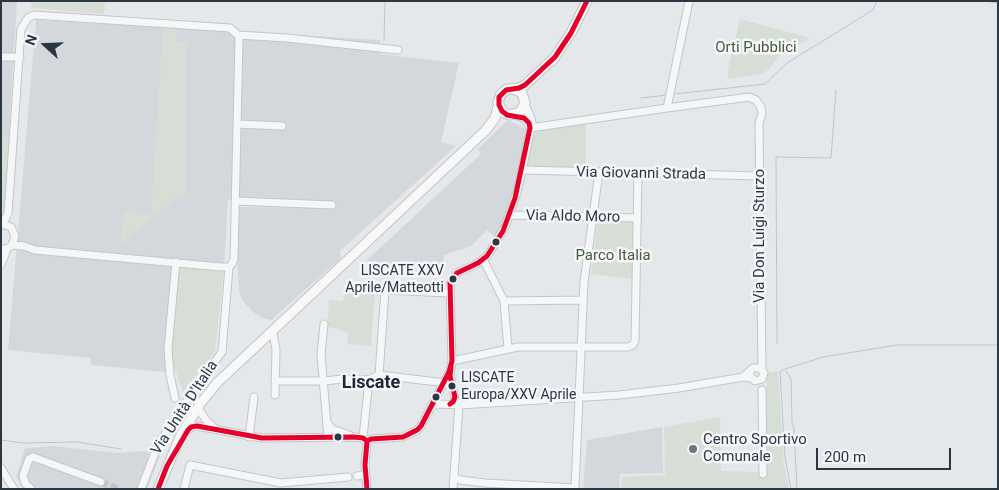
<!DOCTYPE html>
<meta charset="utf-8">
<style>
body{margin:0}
#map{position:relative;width:999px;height:490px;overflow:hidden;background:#e5e8ea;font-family:Roboto,sans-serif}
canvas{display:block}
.frame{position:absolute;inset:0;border:2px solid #2c3744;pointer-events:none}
.north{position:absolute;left:20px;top:20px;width:50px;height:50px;-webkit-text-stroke:4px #f4f6f9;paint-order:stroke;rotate:290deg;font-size:14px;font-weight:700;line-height:20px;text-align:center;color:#2c3744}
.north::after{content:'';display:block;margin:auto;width:18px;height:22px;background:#2c3744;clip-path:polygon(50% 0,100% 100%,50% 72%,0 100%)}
.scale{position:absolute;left:816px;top:448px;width:135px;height:22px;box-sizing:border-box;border:2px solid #2c3744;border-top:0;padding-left:6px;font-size:15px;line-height:18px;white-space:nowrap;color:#2c3744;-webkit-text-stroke:4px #f4f6f9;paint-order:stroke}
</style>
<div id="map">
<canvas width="999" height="490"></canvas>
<div class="frame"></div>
<div class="north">N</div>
<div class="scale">200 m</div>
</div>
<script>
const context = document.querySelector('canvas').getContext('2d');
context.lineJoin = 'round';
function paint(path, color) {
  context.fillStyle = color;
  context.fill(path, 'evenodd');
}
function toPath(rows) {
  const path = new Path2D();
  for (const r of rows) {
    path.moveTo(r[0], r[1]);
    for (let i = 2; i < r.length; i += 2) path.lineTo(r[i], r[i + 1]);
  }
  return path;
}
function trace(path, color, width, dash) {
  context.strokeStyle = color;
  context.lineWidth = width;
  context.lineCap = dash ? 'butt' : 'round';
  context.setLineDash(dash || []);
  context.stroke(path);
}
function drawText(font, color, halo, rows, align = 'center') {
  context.font = font + ' Roboto,sans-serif';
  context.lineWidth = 5;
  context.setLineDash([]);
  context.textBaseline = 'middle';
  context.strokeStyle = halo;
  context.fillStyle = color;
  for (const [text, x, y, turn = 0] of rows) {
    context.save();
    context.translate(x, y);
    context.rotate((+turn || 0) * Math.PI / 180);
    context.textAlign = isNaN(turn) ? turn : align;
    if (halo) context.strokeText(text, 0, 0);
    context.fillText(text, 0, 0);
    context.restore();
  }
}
paint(toPath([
 [1,1,17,1,9,135,1,135],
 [36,20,380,40,379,54,459,63,441,142,456,146,340,251,341,258,271,320,262,318,253,312,242,300,239,290,237,256,238,207,334,208,335,204,228,200,224,269,170,355,175,373,91,365,91,358,8,350],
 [508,120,526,129,516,187,505,221,496,238,487,230,471,246,444,255,443,268,366,261,481,154,478,149],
 [662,427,663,473,620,474,619,489,583,489,587,440],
 [55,446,117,453,146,451,160,456,147,489,25,489,16,477,25,448]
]), '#d4d8dd');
paint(toPath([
 [32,1,105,1,104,14,31,8],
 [740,19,810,38,780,56,768,70,762,74,728,79,728,69],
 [163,28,177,29,176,42,187,42,185,194,184,197,178,197,120,245,124,211,151,213],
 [586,123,586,168,526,166,531,140,533,135,541,129],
 [1,135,9,135,6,195,4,213,1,218],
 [599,221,634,222,633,279,591,274,597,224],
 [179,265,224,269,215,352,183,392,170,355],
 [345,288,375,290,371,346,347,344,348,332,341,331,341,329,327,327,329,300,343,301],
 [778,371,784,465,789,489,621,489,622,477,665,475,664,427,720,417,721,471,766,472,767,373]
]), '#d7ded6');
trace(toPath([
 [984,1,998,3],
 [384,41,385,1],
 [674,94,765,84,787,63,873,10,877,1],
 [641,98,667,95],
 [777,343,776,157,831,158,836,90],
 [786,371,791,379,792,422,794,429,797,489],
 [1,440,23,443,77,442,121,449],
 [791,489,785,457,780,372,782,370,823,357,897,345,998,345]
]), '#b5c7d4', 1);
trace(toPath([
 [101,482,118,489]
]), '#c0c5c9', 7, [7, 3.5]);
const minor = toPath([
 [238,35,287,38,398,50],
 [1,57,20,57],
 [667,108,749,97,756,100,761,107,762,114,759,123,762,370],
 [514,115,524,118,530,127],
 [237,124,282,126],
 [530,128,667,108,689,1],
 [522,170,760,176],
 [235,201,332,205],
 [510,215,637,218],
 [1,224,11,227,15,236,12,245,7,249,1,249],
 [3,224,8,213,21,29,28,18,34,15,230,28,238,35],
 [12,245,24,246,35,250,221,267,229,267,232,264,234,259,239,39,238,35],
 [483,259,504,301,508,349],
 [1,265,7,249],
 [504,301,583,300],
 [324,324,321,355,328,437],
 [273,334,276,349,275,395],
 [452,361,518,347,628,347,633,345,635,341,638,173],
 [750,372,750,376,755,381,762,379,764,373,760,368,753,368,743,377,751,378],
 [379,375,385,290,449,293],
 [379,375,446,383],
 [275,381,324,381,343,379,369,380,379,375],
 [762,390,763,474],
 [175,398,170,375,168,349,176,262],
 [459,405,455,400,450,374,452,361,450,285,457,273,478,263,488,255,505,227,518,189,532,123,531,118,525,105],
 [431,406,439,404,459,405,619,395,679,388,743,377],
 [200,411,206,420,216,429],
 [327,422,332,429,349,435],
 [188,430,191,427,197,426,262,438,354,437,363,438,367,441],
 [249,437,254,397],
 [363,438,369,380],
 [367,441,371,439,403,437,417,430,421,426,450,371],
 [1,468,14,489],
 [357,476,365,475],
 [454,477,460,480,485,483,575,488],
 [31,489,25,483,23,476,29,459,33,457,101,482],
 [141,489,158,445,195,388,222,352,229,267],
 [184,489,190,465,281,483,348,477],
 [367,489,365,465,367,441],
 [453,489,459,405],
 [575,489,584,282,599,172]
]);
const major = toPath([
 [552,61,571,33,587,1],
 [513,89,522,93,525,103,520,112,510,115,504,113,500,107,498,102,501,94,507,89,511,89,519,88,525,85,555,57],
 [158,489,181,435,200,404,217,383,486,130,495,118,499,103]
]);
trace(minor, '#c3c6c8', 9);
trace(major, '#c2c5c8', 11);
trace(minor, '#f5f6f7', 7);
trace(major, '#f8f8f8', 9);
trace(toPath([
 [450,404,453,402,455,397,450,376,451,367],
 [188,430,191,427,197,426,262,438,354,437,363,438,367,441],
 [367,441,371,439,403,437,417,430,421,426,449,372,452,361,450,283,457,273,478,263,487,256,503,231,515,198,530,128,529,123,524,118,507,115,502,111,499,105,499,97,506,90,519,88,525,85,555,57,571,33,587,1],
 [158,489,167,466,188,430],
 [367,489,365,465,367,441]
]), '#e4002b', 5);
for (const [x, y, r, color] of [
 [496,242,4.5,"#2c3744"],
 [453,279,4.5,"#2c3744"],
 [452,386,4.5,"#2c3744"],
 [436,397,4.5,"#2c3744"],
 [338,437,4.5,"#2c3744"],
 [693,449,5,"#6d757e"]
]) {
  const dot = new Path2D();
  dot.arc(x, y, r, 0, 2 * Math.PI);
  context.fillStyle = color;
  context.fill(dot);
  trace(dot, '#f4f6f9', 2);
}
drawText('14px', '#2c3744', '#f4f6f9', [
 ["LISCATE XXV",444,271],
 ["Aprile/Matteotti",444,288],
 ["LISCATE",461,378,"left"],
 ["Europa/XXV Aprile",461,395,"left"]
], 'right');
drawText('15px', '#445f39', '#f4f6f9', [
 ["Orti Pubblici",756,48],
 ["Parco Italia",613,256]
]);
drawText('15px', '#2c3744', '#f4f6f9', [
 ["Via Giovanni Strada",641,174,1],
 ["Via Aldo Moro",573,217,1],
 ["Via Don Luigi Sturzo",760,236,-90],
 ["Via Unità D'Italia",185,408,-57]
]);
drawText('15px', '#2c3744', '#f4f6f9', [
 ["Centro Sportivo",703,440],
 ["Comunale",703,457]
], 'left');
drawText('bold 18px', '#1e2835', '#f4f6f9', [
 ["Liscate",371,383]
]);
</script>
